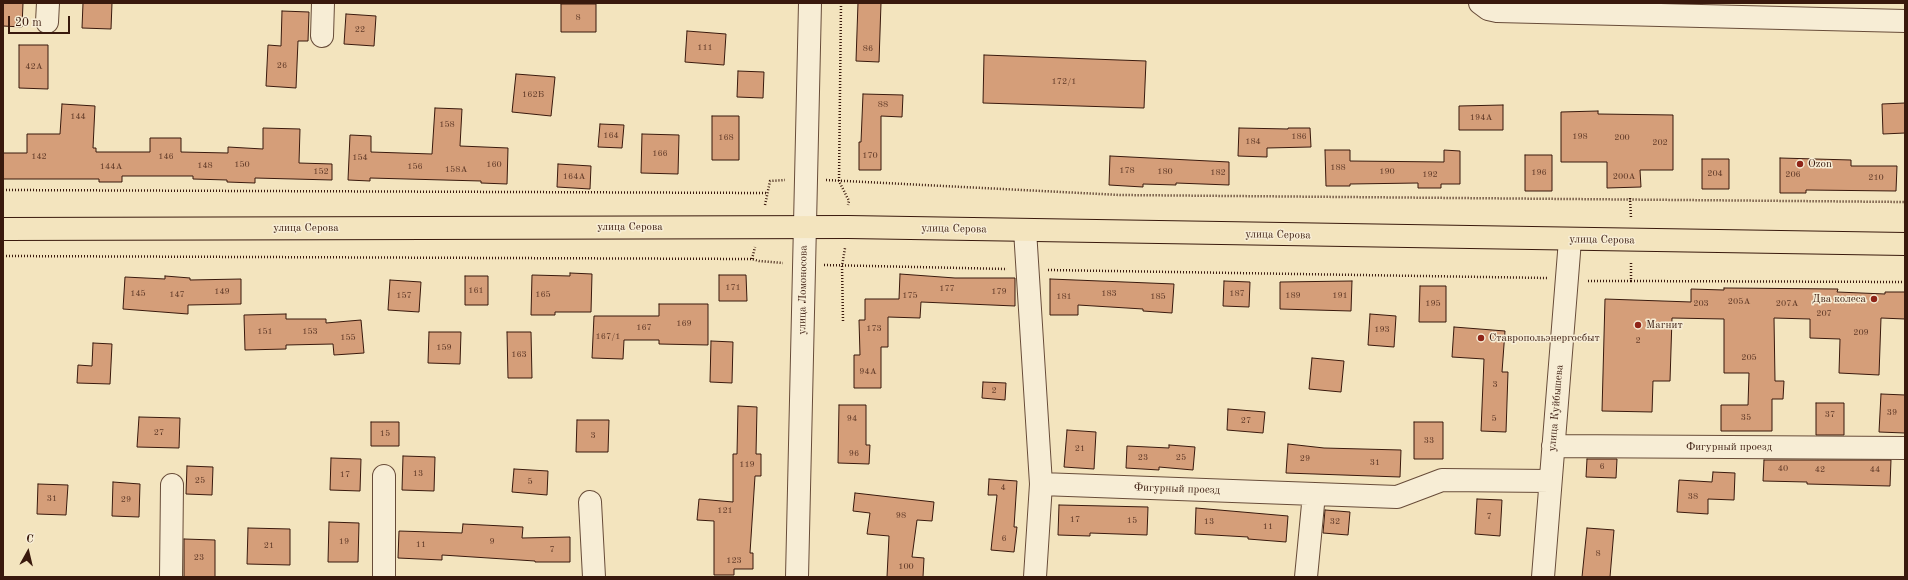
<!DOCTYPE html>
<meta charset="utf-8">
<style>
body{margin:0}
#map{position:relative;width:1908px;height:580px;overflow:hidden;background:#f3e4be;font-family:"Old Standard TT",serif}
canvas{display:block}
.frame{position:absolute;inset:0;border:4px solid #39190d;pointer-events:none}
.north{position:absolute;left:8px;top:532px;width:40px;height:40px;-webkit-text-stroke:3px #f7edd5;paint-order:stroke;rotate:8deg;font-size:11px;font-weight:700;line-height:16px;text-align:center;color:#39190d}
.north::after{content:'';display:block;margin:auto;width:14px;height:18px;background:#39190d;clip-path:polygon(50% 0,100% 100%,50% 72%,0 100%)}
.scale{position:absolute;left:8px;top:16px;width:62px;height:18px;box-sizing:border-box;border:2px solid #39190d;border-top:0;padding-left:5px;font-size:12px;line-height:14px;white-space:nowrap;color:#39190d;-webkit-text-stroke:3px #f7edd5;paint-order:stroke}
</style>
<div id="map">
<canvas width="1908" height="580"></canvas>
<div class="frame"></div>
<div class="north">С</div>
<div class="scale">20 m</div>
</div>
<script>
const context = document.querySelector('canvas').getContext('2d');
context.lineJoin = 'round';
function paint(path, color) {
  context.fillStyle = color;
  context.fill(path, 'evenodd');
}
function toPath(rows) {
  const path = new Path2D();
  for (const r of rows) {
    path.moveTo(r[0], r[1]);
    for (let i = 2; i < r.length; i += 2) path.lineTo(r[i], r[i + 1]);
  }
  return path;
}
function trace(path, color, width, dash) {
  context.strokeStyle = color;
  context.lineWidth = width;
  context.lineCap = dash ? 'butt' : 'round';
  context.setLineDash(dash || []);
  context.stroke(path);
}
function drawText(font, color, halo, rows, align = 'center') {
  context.font = font + ' "Old Standard TT",serif';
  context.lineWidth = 3;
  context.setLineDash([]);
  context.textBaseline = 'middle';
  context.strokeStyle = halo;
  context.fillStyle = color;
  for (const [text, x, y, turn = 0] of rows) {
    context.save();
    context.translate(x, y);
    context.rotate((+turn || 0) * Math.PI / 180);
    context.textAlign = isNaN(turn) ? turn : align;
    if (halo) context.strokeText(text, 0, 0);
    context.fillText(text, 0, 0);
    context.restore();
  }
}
const building = toPath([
 [3,3,23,3,22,27,3,26,3,3],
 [83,3,112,3,111,29,82,28,83,3],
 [858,3,881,3,879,62,856,61,858,3],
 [561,4,596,4,596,32,561,32,561,4],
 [282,11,309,12,308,41,298,41,296,88,266,86,268,45,281,46,282,11],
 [346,14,376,16,374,46,344,44,346,14],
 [687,31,726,34,724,65,685,62,687,31],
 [19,45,48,45,48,89,19,88,19,45],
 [984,55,1146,61,1144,108,983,103,984,55],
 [738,71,764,72,763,98,737,97,738,71],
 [516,74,555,77,551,116,512,112,516,74],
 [863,94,903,95,902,117,881,116,881,170,859,170,859,142,861,142,863,94],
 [1905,103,1905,133,1883,134,1882,104,1905,103],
 [62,104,95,106,93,148,96,148,96,152,150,152,150,138,181,138,181,152,228,153,228,147,263,149,263,128,300,129,299,163,332,164,332,180,255,178,255,183,227,182,227,180,193,179,193,176,122,176,122,182,99,182,99,179,3,179,3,153,27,153,27,134,60,134,62,104],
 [1503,105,1503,130,1459,130,1459,106,1503,105],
 [435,108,462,109,460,146,508,148,507,184,481,183,481,181,370,178,370,181,348,180,350,135,371,136,371,152,432,154,435,108],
 [1598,111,1598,114,1673,115,1673,170,1640,170,1641,187,1607,188,1607,162,1561,162,1561,112,1598,111],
 [712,116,739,116,739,160,712,160,712,116],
 [600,124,624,125,622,148,598,147,600,124],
 [1239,128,1288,129,1288,128,1310,128,1311,147,1267,148,1267,157,1238,156,1239,128],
 [642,134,679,135,678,174,641,173,642,134],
 [1325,150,1350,150,1350,161,1444,162,1444,150,1460,151,1460,184,1441,184,1441,188,1418,188,1418,183,1350,184,1350,186,1326,186,1325,150],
 [1525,155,1552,155,1552,191,1525,191,1525,155],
 [1110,156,1229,162,1229,185,1176,183,1176,185,1143,184,1143,187,1109,185,1110,156],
 [1780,158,1851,160,1851,166,1897,166,1896,191,1806,190,1806,193,1780,193,1780,158],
 [1702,159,1729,159,1729,189,1702,189,1702,159],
 [558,164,591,166,590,189,557,187,558,164],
 [570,273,592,274,591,312,555,312,555,315,531,315,532,275,570,276,570,273],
 [900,274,955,278,1015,278,1015,306,921,302,920,318,888,317,888,347,881,347,881,388,854,388,854,355,860,355,859,320,865,320,865,299,899,299,900,274],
 [719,275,746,275,747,301,719,301,719,275],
 [165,276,190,278,190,280,241,279,241,304,188,305,188,314,123,309,125,277,165,279,165,276],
 [465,276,488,276,488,305,465,305,465,276],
 [1050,279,1174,284,1172,313,1143,311,1143,309,1078,305,1078,315,1050,315,1050,279],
 [390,280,421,282,419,312,388,310,390,280],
 [1224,281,1250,282,1249,307,1223,306,1224,281],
 [1352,281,1351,311,1280,309,1280,282,1352,281],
 [1420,286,1446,286,1446,322,1419,322,1420,286],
 [1724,288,1838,289,1837,292,1885,294,1885,292,1905,292,1905,319,1881,318,1879,375,1839,373,1840,339,1810,338,1810,319,1774,318,1775,381,1784,381,1783,399,1772,399,1772,431,1721,431,1721,405,1748,405,1749,373,1724,373,1724,319,1672,318,1670,381,1653,381,1652,412,1602,411,1605,299,1691,302,1691,289,1724,290,1724,288],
 [659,304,708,304,708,345,659,344,659,340,624,340,623,359,592,358,594,316,659,316,659,304],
 [286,314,286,319,326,319,326,323,361,320,364,353,334,355,333,344,286,345,286,349,245,350,244,315,286,314],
 [1370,314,1396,316,1394,347,1368,345,1370,314],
 [1454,327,1505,331,1502,372,1508,372,1506,432,1481,431,1484,359,1452,357,1454,327],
 [429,332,461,332,460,364,428,363,429,332],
 [507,332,531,332,532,378,508,378,507,332],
 [711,341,733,342,732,383,710,382,711,341],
 [93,343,112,344,110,384,77,383,78,365,92,366,93,343],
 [1312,358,1344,361,1341,392,1309,389,1312,358],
 [983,382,1006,383,1005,400,982,398,983,382],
 [1881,394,1905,395,1905,433,1879,432,1881,394],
 [1816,403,1844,403,1844,435,1816,435,1816,403],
 [839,405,866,405,866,445,870,445,869,464,838,463,839,405],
 [738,406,757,407,756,454,761,454,761,476,755,476,750,553,753,553,753,569,734,569,734,575,714,575,714,521,697,520,699,499,733,502,733,454,737,454,738,406],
 [1228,409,1265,412,1263,433,1227,430,1228,409],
 [139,417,180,418,179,448,137,447,139,417],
 [577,420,609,420,608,452,576,452,577,420],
 [371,422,399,422,399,446,371,446,371,422],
 [1414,422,1443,422,1443,459,1414,459,1414,422],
 [1067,430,1096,432,1094,469,1064,467,1067,430],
 [1288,444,1324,448,1401,450,1400,477,1286,473,1288,444],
 [1169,445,1195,447,1193,470,1159,467,1159,470,1126,468,1127,446,1169,448,1169,445],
 [403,456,435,457,434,491,402,490,403,456],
 [331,458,361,459,360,491,330,490,331,458],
 [1587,459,1617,459,1616,478,1586,477,1587,459],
 [1764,460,1891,460,1890,486,1807,484,1807,482,1763,481,1764,460],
 [187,466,213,467,212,495,186,494,187,466],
 [514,469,548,471,547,495,512,492,514,469],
 [1713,472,1735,473,1734,500,1708,499,1708,514,1677,512,1679,480,1712,482,1713,472],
 [989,479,1017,481,1014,527,1017,527,1014,552,991,550,997,495,988,495,989,479],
 [113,482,140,484,139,517,112,516,113,482],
 [38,484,68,485,66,515,37,514,38,484],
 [855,493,934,502,932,521,917,520,912,557,924,558,923,577,887,577,889,536,867,534,870,513,853,511,855,493],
 [1477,499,1502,500,1500,536,1475,534,1477,499],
 [1059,505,1148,507,1147,535,1090,533,1090,536,1058,535,1059,505],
 [1196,508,1288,516,1286,542,1248,539,1248,537,1195,534,1196,508],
 [1325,510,1350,512,1348,535,1323,533,1325,510],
 [329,522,359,523,358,562,328,562,329,522],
 [463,524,523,527,522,538,570,537,570,562,535,562,535,561,442,555,442,560,398,558,399,531,462,533,463,524],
 [248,528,290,529,290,565,247,564,248,528],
 [1587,528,1614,530,1610,577,1582,577,1587,528],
 [184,539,215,540,215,577,184,577,184,539]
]);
paint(building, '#d59e79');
trace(building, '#39190d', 1);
const minor = toPath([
 [1480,3,1488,9,1497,11,1905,21],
 [47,22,48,3],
 [322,36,323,3],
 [1025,230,1041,484,1035,577],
 [1553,446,1905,448],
 [384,476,384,577],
 [1041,484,1397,497,1442,480,1550,481],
 [590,502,594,577],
 [171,577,172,485],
 [797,577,810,3],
 [1306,577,1314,494],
 [1543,577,1570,240]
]);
const major = toPath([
 [3,229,848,227,1905,244]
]);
trace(minor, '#684c39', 24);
trace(major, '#39190d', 24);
trace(toPath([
 [841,3,839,181,849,201,848,205],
 [826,180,1120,195,1905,202],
 [3,190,767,193],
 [1630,198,1631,218],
 [765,205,770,181,785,180],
 [3,256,752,259,759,261,783,263],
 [752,259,755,247],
 [824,265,1007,269],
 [1048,270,1547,278],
 [1588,281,1631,281,1631,261],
 [1631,281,1905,282],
 [843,321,842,266,845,248]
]), '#39190d', 2.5, [1, 2]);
trace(minor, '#f7edd5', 22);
trace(major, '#f3e4be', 22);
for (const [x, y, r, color] of [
 [1800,164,4,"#8f2418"],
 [1874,299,4,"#8f2418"],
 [1638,325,4,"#8f2418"],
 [1481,338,4,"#8f2418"]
]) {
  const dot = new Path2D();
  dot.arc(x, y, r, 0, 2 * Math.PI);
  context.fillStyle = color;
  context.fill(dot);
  trace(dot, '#f7edd5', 1.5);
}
drawText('9px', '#603a28', null, [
 ["8",578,18],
 ["22",360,30],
 ["111",705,48],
 ["86",868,49],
 ["26",282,66],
 ["42А",34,67],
 ["172/1",1064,82],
 ["162Б",533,95],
 ["88",883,105],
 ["144",78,117],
 ["194А",1481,118],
 ["158",447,125],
 ["164",611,136],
 ["186",1299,137],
 ["198",1580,137],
 ["168",726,138],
 ["200",1622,138],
 ["184",1253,142],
 ["202",1660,143],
 ["166",660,154],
 ["170",870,156],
 ["142",39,157],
 ["146",166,157],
 ["154",360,158],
 ["150",242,165],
 ["160",494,165],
 ["148",205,166],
 ["144А",111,167],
 ["156",415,167],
 ["188",1338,168],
 ["158А",456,170],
 ["178",1127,171],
 ["152",321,172],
 ["180",1165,172],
 ["190",1387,172],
 ["182",1218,173],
 ["196",1539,173],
 ["204",1715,174],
 ["192",1430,175],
 ["206",1793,175],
 ["164А",574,177],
 ["200А",1624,177],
 ["210",1876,178],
 ["171",733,288],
 ["177",947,289],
 ["161",476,291],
 ["149",222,292],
 ["179",999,292],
 ["145",138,294],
 ["183",1109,294],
 ["187",1237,294],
 ["147",177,295],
 ["165",543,295],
 ["157",404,296],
 ["175",910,296],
 ["189",1293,296],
 ["191",1340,296],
 ["181",1064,297],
 ["185",1158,297],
 ["205А",1739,302],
 ["195",1433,304],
 ["203",1701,304],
 ["207А",1787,304],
 ["207",1824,314],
 ["169",684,324],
 ["167",644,328],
 ["173",874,329],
 ["193",1382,330],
 ["151",265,332],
 ["153",310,332],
 ["209",1861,333],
 ["167/1",608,337],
 ["155",348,338],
 ["2",1638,341],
 ["159",444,348],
 ["163",519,355],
 ["205",1749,358],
 ["94А",868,372],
 ["3",1495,385],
 ["2",994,391],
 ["39",1892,413],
 ["37",1830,415],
 ["35",1746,418],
 ["94",852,419],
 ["5",1494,419],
 ["27",1246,421],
 ["27",159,433],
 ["15",385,434],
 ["3",593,436],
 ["33",1429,441],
 ["21",1080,449],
 ["96",854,454],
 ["23",1143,458],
 ["25",1181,458],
 ["29",1305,459],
 ["31",1375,463],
 ["119",747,465],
 ["6",1602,467],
 ["40",1783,469],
 ["42",1820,470],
 ["44",1875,470],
 ["13",418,474],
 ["17",345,475],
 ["25",200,481],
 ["5",530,482],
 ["4",1003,488],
 ["38",1693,497],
 ["31",52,499],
 ["29",126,500],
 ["121",725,511],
 ["98",901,516],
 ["7",1489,517],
 ["17",1075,520],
 ["15",1132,521],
 ["13",1209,522],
 ["32",1335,522],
 ["11",1268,527],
 ["6",1004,539],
 ["19",344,542],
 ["9",492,542],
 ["11",421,545],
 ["21",269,546],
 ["7",552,550],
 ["8",1598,554],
 ["23",199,558],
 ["123",734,561],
 ["100",906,567]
]);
drawText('11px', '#39190d', '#f7edd5', [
 ["Ozon",1808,164],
 ["Два колеса",1866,299,"right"],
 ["Магнит",1646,325],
 ["Ставропольэнергосбыт",1489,338]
], 'left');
drawText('11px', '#39190d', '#f7edd5', [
 ["улица Серова",630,227],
 ["улица Серова",306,228],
 ["улица Серова",954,229,1],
 ["улица Серова",1278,235,1],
 ["улица Серова",1602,240,1],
 ["улица Ломоносова",803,290,-89],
 ["улица Куйбышева",1556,408,-85],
 ["Фигурный проезд",1729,447],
 ["Фигурный проезд",1177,489,2]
]);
</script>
